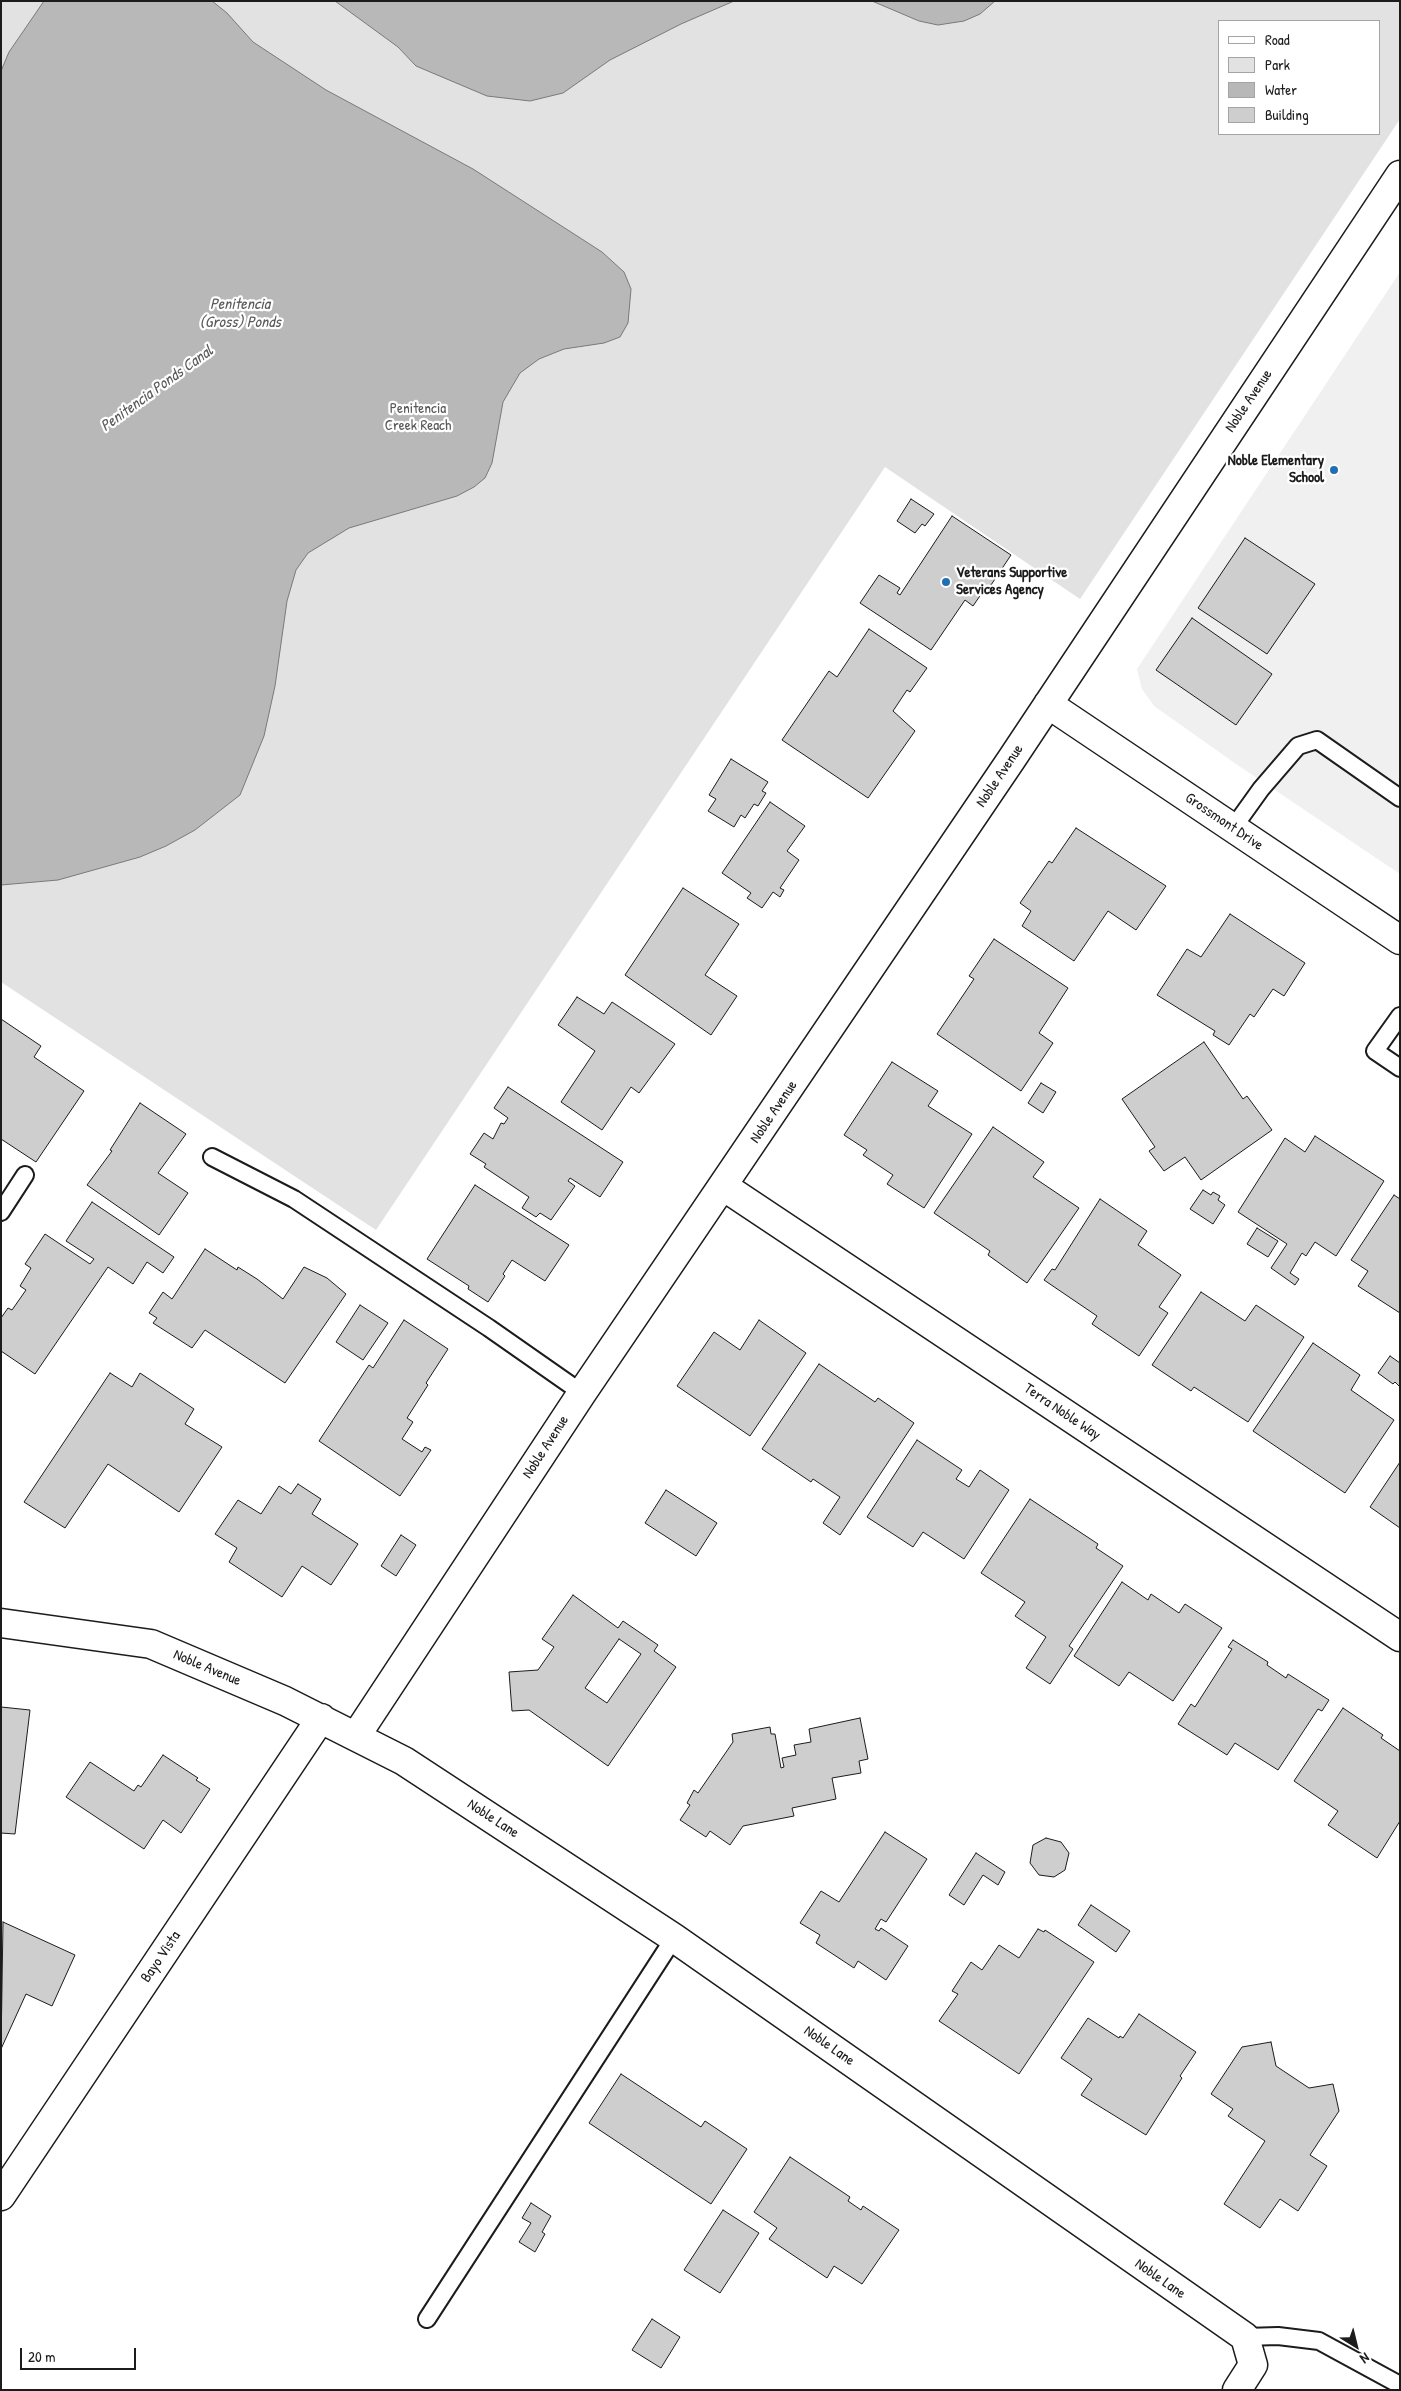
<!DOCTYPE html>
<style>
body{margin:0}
#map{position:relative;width:1401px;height:2391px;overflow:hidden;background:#fff;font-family:"Patrick Hand",sans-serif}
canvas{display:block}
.frame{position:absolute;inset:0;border:2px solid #1c1c1c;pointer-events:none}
.legend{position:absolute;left:1218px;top:20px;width:162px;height:115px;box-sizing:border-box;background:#fff;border:1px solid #a4a4a4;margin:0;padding:6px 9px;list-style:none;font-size:15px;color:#1c1c1c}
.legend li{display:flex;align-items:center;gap:10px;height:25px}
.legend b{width:25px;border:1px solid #a4a4a4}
.north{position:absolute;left:1331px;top:2321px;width:50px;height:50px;-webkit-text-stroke:4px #fff;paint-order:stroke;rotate:144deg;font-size:14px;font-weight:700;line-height:20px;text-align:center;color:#1c1c1c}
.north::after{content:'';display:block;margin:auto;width:18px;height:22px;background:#1c1c1c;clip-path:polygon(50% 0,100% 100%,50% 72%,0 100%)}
.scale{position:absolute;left:20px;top:2348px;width:116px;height:22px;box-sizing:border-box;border:2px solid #1c1c1c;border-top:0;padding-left:6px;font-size:15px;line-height:18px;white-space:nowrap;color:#1c1c1c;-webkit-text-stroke:4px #fff;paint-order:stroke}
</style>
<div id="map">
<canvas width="1401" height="2391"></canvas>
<div class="frame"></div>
<ul class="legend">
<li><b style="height:6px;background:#fff"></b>Road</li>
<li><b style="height:14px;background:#e2e2e2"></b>Park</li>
<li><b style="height:14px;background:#b8b8b8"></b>Water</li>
<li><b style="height:14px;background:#cecece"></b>Building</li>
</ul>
<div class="north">N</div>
<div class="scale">20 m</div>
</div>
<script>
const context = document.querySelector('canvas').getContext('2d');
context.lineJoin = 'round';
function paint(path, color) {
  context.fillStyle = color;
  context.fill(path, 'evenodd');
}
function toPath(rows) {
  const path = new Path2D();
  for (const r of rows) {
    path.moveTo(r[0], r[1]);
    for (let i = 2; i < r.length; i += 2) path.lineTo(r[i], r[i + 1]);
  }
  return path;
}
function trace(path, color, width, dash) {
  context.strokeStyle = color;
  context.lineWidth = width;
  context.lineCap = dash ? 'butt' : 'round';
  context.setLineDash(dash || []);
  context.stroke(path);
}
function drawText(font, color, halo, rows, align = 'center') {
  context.font = font + ' "Patrick Hand",sans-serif';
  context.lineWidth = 4.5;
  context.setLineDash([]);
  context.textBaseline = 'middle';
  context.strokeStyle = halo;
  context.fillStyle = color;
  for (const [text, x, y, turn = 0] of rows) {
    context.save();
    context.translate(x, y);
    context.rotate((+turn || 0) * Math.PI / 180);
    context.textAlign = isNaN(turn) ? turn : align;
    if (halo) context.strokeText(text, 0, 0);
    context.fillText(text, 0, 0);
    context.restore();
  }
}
paint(toPath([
 [1400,272,1400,874,1236,764,1154,706,1142,689,1137,669]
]), '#f0f0f0');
paint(toPath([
 [1,1,1400,1,1400,119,1080,599,885,467,376,1230,1,982],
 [1220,21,1380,21,1380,134,1220,134]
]), '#e2e2e2');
const water = toPath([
 [44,1,212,1,227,13,253,42,326,90,473,169,602,252,624,272,631,289,628,323,620,337,604,343,564,349,539,359,520,373,503,402,492,463,485,478,474,487,457,496,349,528,308,553,296,570,287,601,275,686,264,736,240,795,195,830,166,846,140,857,58,880,1,885,1,71,9,52,44,1],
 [335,1,734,1,681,24,610,60,563,93,530,101,487,96,416,66,398,47,335,1],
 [872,1,995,1,980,14,964,21,938,25,919,21,872,1]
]);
paint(water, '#b8b8b8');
trace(water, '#7a7a7a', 1);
const building = toPath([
 [911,499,934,514,925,526,922,524,915,533,897,521,911,499],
 [952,516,1011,555,987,591,984,590,973,606,965,600,931,650,860,603,879,575,900,588,897,593,900,595,952,516],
 [1245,538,1315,584,1267,654,1198,608,1245,538],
 [1192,618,1272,674,1236,725,1156,670,1192,618],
 [869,629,927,668,910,692,907,690,893,711,915,731,868,798,782,740,829,671,837,677,869,629],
 [731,759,768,782,762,791,766,793,758,806,754,804,745,818,741,815,734,827,708,811,716,799,709,795,731,759],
 [770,802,805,826,787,851,799,860,780,888,784,890,780,897,773,892,762,908,747,898,751,893,722,873,770,802],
 [1076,828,1166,886,1136,930,1108,911,1074,961,1022,926,1031,911,1020,903,1049,861,1052,863,1076,828],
 [683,888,739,924,705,975,737,996,711,1035,625,975,683,888],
 [1230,914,1305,963,1284,996,1273,989,1254,1017,1250,1014,1229,1045,1213,1035,1215,1031,1157,995,1187,949,1201,957,1230,914],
 [994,939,1068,988,1039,1033,1053,1043,1021,1091,937,1034,974,979,969,976,994,939],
 [577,997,604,1014,612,1002,675,1044,639,1093,631,1087,602,1130,561,1102,595,1051,558,1025,577,997],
 [1,1019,41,1046,34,1057,84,1091,36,1162,1,1139,1,1019],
 [1204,1042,1243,1099,1247,1096,1272,1130,1201,1180,1185,1157,1164,1171,1149,1151,1155,1147,1122,1099,1204,1042],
 [892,1062,938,1091,928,1106,972,1134,924,1208,887,1184,893,1175,863,1155,867,1150,844,1135,892,1062],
 [1041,1083,1056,1092,1043,1113,1028,1103,1041,1083],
 [508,1087,623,1162,600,1197,570,1178,568,1181,575,1186,551,1220,540,1213,536,1217,522,1208,529,1197,484,1167,486,1164,470,1154,484,1133,493,1139,501,1123,504,1124,508,1118,494,1108,508,1087],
 [140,1103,186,1134,158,1173,188,1193,159,1235,87,1185,112,1151,110,1150,140,1103],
 [993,1127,1044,1162,1033,1177,1079,1208,1027,1283,988,1255,990,1251,934,1213,993,1127],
 [1315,1136,1384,1181,1336,1256,1315,1242,1306,1256,1302,1253,1290,1273,1299,1279,1295,1285,1271,1268,1287,1244,1238,1212,1285,1138,1305,1152,1315,1136],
 [475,1185,569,1245,545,1281,512,1260,503,1274,505,1276,488,1302,468,1289,469,1286,427,1259,475,1185],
 [1203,1190,1211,1195,1213,1192,1220,1196,1218,1200,1225,1205,1213,1224,1190,1209,1203,1190],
 [1394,1195,1400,1199,1400,1313,1358,1286,1368,1271,1351,1260,1394,1195],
 [1100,1199,1147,1231,1138,1245,1181,1275,1159,1307,1168,1313,1139,1356,1092,1324,1097,1316,1044,1280,1052,1269,1055,1270,1100,1199],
 [92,1202,174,1257,163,1273,147,1262,133,1284,108,1267,35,1374,1,1351,1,1318,8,1308,12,1310,26,1290,20,1286,31,1268,25,1264,45,1234,90,1264,94,1259,66,1241,92,1202],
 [1257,1228,1278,1241,1268,1257,1247,1244,1257,1228],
 [205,1249,237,1270,238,1267,257,1279,283,1299,304,1267,327,1278,346,1294,285,1383,205,1330,192,1348,153,1323,157,1318,149,1313,163,1292,172,1299,205,1249],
 [1201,1292,1245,1321,1256,1305,1304,1337,1248,1422,1194,1387,1191,1391,1152,1365,1201,1292],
 [360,1305,388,1323,363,1360,336,1342,360,1305],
 [404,1320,448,1349,426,1383,428,1385,407,1418,413,1422,402,1439,422,1452,425,1447,431,1450,400,1496,319,1441,369,1365,373,1368,404,1320],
 [759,1320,806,1353,750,1436,677,1386,714,1332,740,1350,759,1320],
 [1313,1343,1360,1375,1351,1390,1394,1420,1345,1493,1253,1431,1313,1343],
 [1390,1356,1400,1363,1400,1387,1395,1382,1393,1384,1378,1373,1390,1356],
 [819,1364,875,1402,878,1398,914,1423,840,1535,823,1523,840,1497,813,1479,811,1482,762,1449,819,1364],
 [110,1373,132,1387,140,1373,194,1409,185,1424,222,1447,179,1512,108,1464,65,1528,24,1502,110,1373],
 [917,1440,962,1470,956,1479,969,1487,980,1470,1009,1490,964,1559,923,1532,913,1547,867,1517,917,1440],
 [1400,1462,1400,1528,1370,1507,1400,1462],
 [298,1484,321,1499,312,1514,358,1544,331,1585,302,1566,282,1597,229,1562,237,1548,215,1534,238,1500,261,1514,279,1486,291,1494,298,1484],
 [666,1490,717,1523,696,1556,645,1523,666,1490],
 [1030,1499,1098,1544,1096,1548,1123,1566,1069,1646,1073,1649,1050,1684,1026,1668,1046,1637,1015,1616,1025,1602,981,1573,1030,1499],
 [401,1535,416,1545,396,1576,381,1566,401,1535],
 [1122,1582,1148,1600,1151,1594,1179,1613,1185,1604,1222,1628,1173,1701,1129,1672,1119,1686,1074,1656,1122,1582],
 [573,1595,618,1628,623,1621,658,1645,654,1651,676,1667,608,1766,529,1710,512,1711,509,1672,538,1670,554,1647,542,1639,573,1595],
 [619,1639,641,1654,607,1703,585,1688,619,1639],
 [1233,1640,1268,1662,1267,1665,1286,1678,1288,1674,1329,1700,1322,1711,1318,1709,1278,1770,1235,1743,1227,1755,1178,1724,1191,1704,1195,1707,1232,1649,1228,1647,1233,1640],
 [1,1707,30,1710,15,1834,1,1833,1,1707],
 [1343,1708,1383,1735,1381,1738,1400,1751,1400,1821,1377,1858,1328,1825,1338,1811,1294,1781,1343,1708],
 [860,1718,868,1759,859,1761,861,1773,832,1778,836,1799,792,1808,794,1816,743,1826,730,1845,710,1831,706,1837,680,1820,690,1805,687,1803,694,1790,698,1793,733,1742,732,1734,770,1727,771,1734,775,1734,781,1768,784,1767,782,1758,796,1755,794,1745,811,1742,809,1729,860,1718],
 [163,1755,198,1778,196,1780,210,1789,181,1833,163,1820,144,1849,66,1797,90,1762,134,1791,138,1785,141,1787,163,1755],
 [885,1832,927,1859,886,1922,881,1919,875,1929,879,1931,881,1928,908,1946,886,1980,858,1961,854,1968,816,1943,820,1935,800,1923,821,1891,839,1902,885,1832],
 [1046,1838,1061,1842,1069,1853,1065,1870,1054,1877,1039,1875,1030,1863,1033,1845,1046,1838],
 [976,1853,1005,1872,998,1885,983,1875,964,1905,949,1895,976,1853],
 [1091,1905,1130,1931,1116,1952,1078,1925,1091,1905],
 [3,1922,75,1955,52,2006,26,1994,1,2049,3,1922],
 [1038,1929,1044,1932,1045,1930,1094,1962,1019,2074,939,2021,958,1994,952,1991,971,1962,982,1970,999,1945,1019,1958,1038,1929],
 [1139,2014,1196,2052,1180,2076,1182,2078,1146,2135,1081,2095,1092,2079,1061,2058,1088,2018,1119,2038,1120,2036,1123,2038,1139,2014],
 [1271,2042,1276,2066,1309,2088,1333,2084,1339,2111,1310,2155,1327,2166,1298,2211,1280,2199,1260,2228,1224,2204,1265,2141,1228,2116,1233,2109,1211,2094,1242,2047,1271,2042],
 [621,2074,701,2127,705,2121,747,2149,711,2204,589,2123,621,2074],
 [790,2157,850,2197,848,2201,861,2210,863,2206,899,2230,862,2284,834,2266,827,2278,769,2239,777,2228,754,2212,790,2157],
 [531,2203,551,2216,542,2232,545,2234,535,2252,519,2242,531,2223,522,2218,531,2203],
 [723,2210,759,2233,720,2293,684,2270,723,2210],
 [652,2319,680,2337,661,2368,632,2350,652,2319]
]);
paint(building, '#cecece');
trace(building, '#1c1c1c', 1);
const service = toPath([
 [1233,828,1261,789,1298,746,1317,740,1400,798],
 [1400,1016,1375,1051,1400,1068],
 [212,1157,294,1199,489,1328,582,1393],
 [1,1212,25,1175],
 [427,2319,674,1938],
 [1245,2337,1278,2336,1319,2341,1400,2385]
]);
const minor = toPath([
 [1048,704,1400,940],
 [723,1186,1400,1637],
 [1,1623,151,1644,285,1701,404,1761,674,1938,1245,2337,1253,2365,1237,2390],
 [356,1736,582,1393,1011,760,1400,175],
 [1,2196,321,1718]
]);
trace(service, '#1c1c1c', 20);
trace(minor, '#1c1c1c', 31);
trace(service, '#fff', 16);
trace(minor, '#fff', 28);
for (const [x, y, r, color] of [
 [1334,470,5,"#1f6fb2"],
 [946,582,5,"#1f6fb2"]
]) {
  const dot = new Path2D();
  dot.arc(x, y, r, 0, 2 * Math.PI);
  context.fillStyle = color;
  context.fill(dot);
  trace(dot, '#fff', 2);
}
drawText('15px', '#1c1c1c', '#fff', [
 ["Noble Avenue",1249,401,-56],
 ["Noble Avenue",1000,776,-56],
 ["Grossmont Drive",1224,822,34],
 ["Noble Avenue",774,1112,-56],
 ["Terra Noble Way",1062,1412,34],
 ["Noble Avenue",546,1447,-57],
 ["Noble Avenue",207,1668,23],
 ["Noble Lane",493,1819,33],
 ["Bayo Vista",161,1957,-56],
 ["Noble Lane",829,2046,35],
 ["Noble Lane",1160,2279,35]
]);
drawText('15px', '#575757', '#fff', [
 ["Penitencia",418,409],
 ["Creek Reach",418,426]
]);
drawText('bold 15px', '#1c1c1c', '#fff', [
 ["Noble Elementary",1324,461],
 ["School",1324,478],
 ["Veterans Supportive",956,573,"left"],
 ["Services Agency",956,590,"left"]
], 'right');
drawText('italic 16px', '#5a5a5a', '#fff', [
 ["Penitencia",240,305],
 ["(Gross) Ponds",240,323],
 ["Penitencia Ponds Canal",157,389,-36]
]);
</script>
